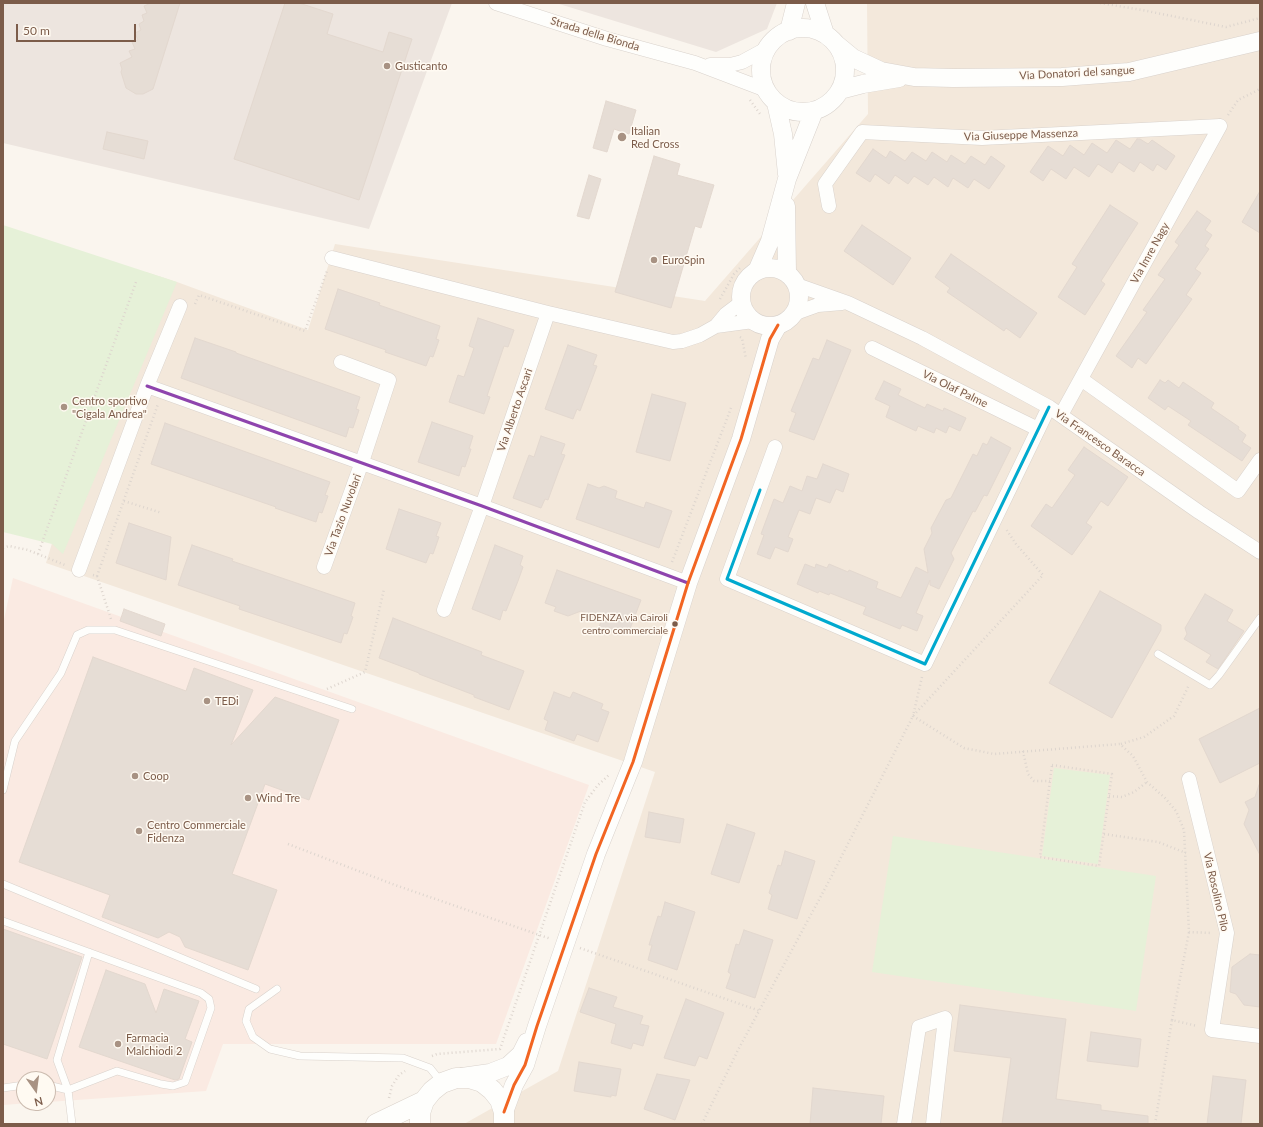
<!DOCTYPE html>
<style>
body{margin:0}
#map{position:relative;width:1263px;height:1127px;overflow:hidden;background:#faf5ee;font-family:Lato,sans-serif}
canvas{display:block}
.frame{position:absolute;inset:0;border:4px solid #7c5c4a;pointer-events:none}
.north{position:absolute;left:16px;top:1071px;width:40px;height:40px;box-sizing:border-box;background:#fffaf2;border:1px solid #cbbbaf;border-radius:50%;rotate:166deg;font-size:11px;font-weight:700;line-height:16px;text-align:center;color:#7c5c4a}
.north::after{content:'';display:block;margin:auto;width:14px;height:18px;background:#a89283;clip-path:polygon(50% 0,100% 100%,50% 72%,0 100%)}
.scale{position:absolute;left:16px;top:24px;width:120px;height:18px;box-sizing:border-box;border:2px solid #7c5c4a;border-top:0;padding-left:5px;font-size:12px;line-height:14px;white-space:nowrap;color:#7c5c4a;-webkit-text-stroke:3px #fffaf2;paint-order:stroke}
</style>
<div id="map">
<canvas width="1263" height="1127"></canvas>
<div class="frame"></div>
<div class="north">N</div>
<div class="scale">50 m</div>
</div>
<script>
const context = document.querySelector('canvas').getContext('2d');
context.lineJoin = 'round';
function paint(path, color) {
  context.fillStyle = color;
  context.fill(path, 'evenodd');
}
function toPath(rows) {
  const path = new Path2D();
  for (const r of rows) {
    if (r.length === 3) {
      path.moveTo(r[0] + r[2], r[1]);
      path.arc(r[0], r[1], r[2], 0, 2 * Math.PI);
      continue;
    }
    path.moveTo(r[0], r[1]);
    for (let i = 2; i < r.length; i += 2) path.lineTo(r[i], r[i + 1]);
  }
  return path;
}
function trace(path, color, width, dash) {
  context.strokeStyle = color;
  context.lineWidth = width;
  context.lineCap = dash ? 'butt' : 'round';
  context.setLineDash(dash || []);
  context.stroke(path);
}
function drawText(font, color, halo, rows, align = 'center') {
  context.font = font + ' Lato,sans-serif';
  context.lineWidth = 3;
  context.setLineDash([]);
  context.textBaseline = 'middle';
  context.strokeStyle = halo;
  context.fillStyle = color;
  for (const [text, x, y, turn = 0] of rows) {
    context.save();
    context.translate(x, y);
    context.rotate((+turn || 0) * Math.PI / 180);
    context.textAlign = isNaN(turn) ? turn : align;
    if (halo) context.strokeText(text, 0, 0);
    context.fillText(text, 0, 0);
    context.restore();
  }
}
paint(toPath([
 [867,3,1260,3,1260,1124,464,1124,558,1071,655,772,46,563,134,273,146,272,177,282,308,330,335,244,705,301,868,114]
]), '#f3e8db');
paint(toPath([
 [13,578,589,785,496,1044,223,1044,206,1091,48,1102,48,1079,24,1079,24,1103,30,1103,3,1105,3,624]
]), '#faeae2');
paint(toPath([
 [3,3,452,3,369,229,3,143],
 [556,3,777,3,767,29,716,52]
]), '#ede5df');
paint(toPath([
 [3,225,177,282,63,554,52,544,3,532],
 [1054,768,1110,775,1098,864,1042,856],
 [893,836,1156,876,1136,1011,872,972]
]), '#e6f1d8');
const building = toPath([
 [151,3,180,3,153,89,143,94,136,94,126,88,121,72,122,69,120,63,132,57,129,51,135,49,132,42,138,40,135,33,141,30,139,24,144,21,142,15,147,13,144,6,151,3],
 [285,3,299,3,333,14,327,34,383,52,389,32,412,39,359,200,234,159,285,3],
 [606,101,636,110,629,134,614,129,607,152,593,148,606,101],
 [107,132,148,141,144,159,103,149,107,132],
 [1137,139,1140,139,1148,144,1152,140,1175,156,1166,170,1157,164,1153,171,1140,162,1134,172,1119,162,1112,173,1098,164,1089,177,1074,167,1066,179,1051,169,1043,181,1030,172,1048,146,1063,156,1070,145,1084,155,1092,143,1107,153,1116,140,1130,149,1137,139],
 [873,149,886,158,890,151,905,161,912,152,926,161,932,152,947,162,951,155,965,164,971,156,985,165,991,156,1005,166,989,189,974,179,968,188,953,178,948,187,934,177,928,185,914,176,908,184,895,175,889,184,875,174,870,182,856,173,873,149],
 [654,156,680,164,677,175,714,185,701,228,695,226,671,308,615,292,654,156],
 [589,175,601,179,589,219,577,216,589,175],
 [1260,191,1260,233,1242,222,1260,191],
 [1110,205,1138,223,1101,281,1105,284,1085,315,1058,297,1077,267,1072,264,1110,205],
 [1197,211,1211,221,1205,230,1212,235,1205,246,1209,249,1195,269,1201,273,1186,295,1192,299,1146,364,1138,358,1132,368,1116,356,1147,312,1143,310,1165,279,1158,275,1179,245,1175,242,1197,211],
 [862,225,911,258,893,285,844,251,862,225],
 [951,254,1037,313,1020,338,1006,328,1004,331,947,292,950,288,935,277,951,254],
 [338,289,380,303,379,305,440,326,436,339,439,340,433,357,430,356,426,366,385,352,386,350,325,329,338,289],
 [478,318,514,330,508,347,504,346,487,396,490,397,484,414,449,402,458,375,464,377,474,348,469,346,478,318],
 [195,338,236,352,236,353,360,397,356,409,359,410,353,428,349,427,346,437,181,378,195,338],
 [827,340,851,350,814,440,789,431,796,413,791,411,813,358,819,360,827,340],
 [568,345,597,355,593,365,597,366,580,411,577,409,573,419,545,409,568,345],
 [1160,380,1165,383,1168,380,1179,388,1183,382,1214,403,1211,408,1239,427,1238,429,1246,435,1242,442,1251,448,1242,461,1188,425,1191,421,1168,406,1165,410,1148,398,1160,380],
 [884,381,901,389,898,395,925,408,927,404,943,411,944,408,966,418,960,431,949,426,946,433,936,428,934,433,918,426,916,431,886,417,890,406,875,399,884,381],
 [652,394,686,403,670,461,636,452,652,394],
 [432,422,473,436,469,449,471,449,465,467,462,466,459,476,418,462,432,422],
 [165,423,330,482,325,495,328,496,322,513,319,512,316,522,275,508,276,507,151,464,165,423],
 [541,436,565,444,561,454,565,455,559,470,548,500,545,499,541,508,513,498,529,455,534,457,541,436],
 [991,437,1011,448,987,496,984,495,975,512,973,511,951,553,954,559,939,589,930,585,930,580,916,613,923,616,917,631,902,625,900,629,863,614,866,607,830,593,829,595,819,591,818,593,797,584,805,564,815,568,816,564,827,568,829,564,848,572,849,570,878,582,876,588,901,598,916,567,928,573,924,549,932,533,931,528,946,500,951,498,973,454,977,456,983,443,987,445,991,437],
 [1084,447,1128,477,1108,506,1101,501,1086,523,1092,527,1072,555,1031,526,1046,504,1052,508,1075,475,1068,470,1084,447],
 [823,464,849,474,843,492,836,489,830,503,816,498,810,514,799,510,788,537,793,539,788,552,775,547,770,559,757,554,764,535,761,534,774,499,783,503,790,486,802,491,807,476,817,479,823,464],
 [588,484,599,488,604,486,617,491,615,498,644,508,646,502,672,511,659,548,576,519,588,484],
 [399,509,441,523,436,536,439,537,433,554,430,553,426,563,386,549,399,509],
 [129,523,171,537,166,580,116,563,129,523],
 [192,545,233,559,232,561,355,603,351,616,353,617,347,634,344,633,341,643,239,609,240,606,178,585,192,545],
 [495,545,523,556,520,565,523,567,518,581,506,611,503,610,500,620,472,609,495,545],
 [557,570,641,600,628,634,618,630,617,634,599,627,602,619,581,611,568,616,554,611,556,607,545,603,557,570],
 [1100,591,1161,625,1161,630,1112,718,1049,683,1100,591],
 [1205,594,1233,610,1227,621,1244,631,1218,669,1206,662,1211,655,1184,639,1187,634,1185,628,1205,594],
 [124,609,165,624,161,636,120,621,124,609],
 [393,618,482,652,481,655,524,671,509,710,474,697,474,695,419,674,419,673,379,658,393,618],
 [93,657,186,691,194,668,253,690,231,745,275,697,339,720,309,800,265,784,232,874,277,890,248,970,185,947,180,937,169,932,158,938,102,917,110,895,19,862,93,657],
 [554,692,570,698,573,692,603,704,601,709,609,712,598,742,577,734,574,741,545,730,548,721,544,719,554,692],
 [1260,708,1260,763,1220,783,1199,739,1260,708],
 [1259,785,1260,785,1260,855,1244,824,1249,810,1245,802,1255,797,1259,785],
 [649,812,684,819,680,843,645,837,649,812],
 [727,824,755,833,739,883,711,874,727,824],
 [785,851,815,861,797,919,768,909,772,895,769,893,778,865,781,866,785,851],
 [665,902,695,912,677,970,648,960,652,945,649,945,658,916,661,917,665,902],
 [3,929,82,957,47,1059,3,1044,3,929],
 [744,930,773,940,755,998,726,988,731,974,728,972,736,944,739,945,744,930],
 [1250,954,1260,955,1260,1007,1244,1005,1236,994,1230,992,1232,967,1250,954],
 [106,970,145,984,156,1013,164,989,199,1001,185,1039,192,1042,179,1079,175,1080,79,1047,106,970],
 [589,988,617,997,613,1007,643,1016,640,1024,649,1026,643,1046,633,1043,631,1049,611,1043,616,1024,580,1012,589,988],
 [686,999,724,1013,707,1059,699,1056,695,1066,664,1058,686,999],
 [960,1005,1066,1019,1056,1099,1101,1105,1101,1110,1148,1116,1148,1124,1002,1124,1011,1058,954,1051,960,1005],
 [1091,1032,1141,1039,1138,1067,1087,1061,1091,1032],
 [579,1062,621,1069,616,1096,611,1095,611,1097,574,1091,579,1062],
 [657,1074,690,1080,675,1120,644,1109,657,1074],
 [1213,1076,1246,1080,1241,1124,1207,1124,1213,1076],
 [813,1088,884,1096,881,1124,810,1124,813,1088]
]);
paint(building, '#e6ddd5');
trace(building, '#e3d8cf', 1);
const service = toPath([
 [1158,654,1210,685,1219,675,1260,618],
 [3,790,15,741,61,673,77,635,88,630,115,630,352,709],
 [3,884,256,989],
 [3,921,201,993,209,999,211,1008,185,1082,173,1086,161,1084,117,1071,68,1090,48,1085],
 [277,989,249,1009,246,1021,253,1037,270,1049,300,1056,403,1058,430,1068,442,1083],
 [3,1088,24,1085],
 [72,1124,68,1090,57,1060,89,952]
]);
const minor = toPath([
 [496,3,607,39,695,63,766,90],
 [710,65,730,65,742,62,766,49],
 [829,206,825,184,862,132,982,138,1220,126],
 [332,258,548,313,673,342,682,341,700,335,716,326,726,314,742,302],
 [797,285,848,303,922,338,1049,407,1199,512,1260,552],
 [793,314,818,305,842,303],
 [716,326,753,321],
 [872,348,1038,429],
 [1081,379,1238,491,1260,460],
 [147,386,482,506,688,583],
 [1061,415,1220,126],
 [775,447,727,579,925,664,1049,407],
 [324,567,362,462,389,380,341,362],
 [79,570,147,386,180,306],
 [444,610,482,506,548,313],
 [1189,779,1227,933,1212,1030,1260,1036],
 [904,1124,919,1027,945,1018,933,1124]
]);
const tertiary = toPath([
 [815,3,825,34],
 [803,70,42],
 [789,31,796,3],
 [836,44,853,58,881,71,914,77,953,78,1062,77,1129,72,1260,41],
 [840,90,863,84,899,78],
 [776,103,783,134,787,174],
 [786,206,787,273],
 [770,297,29],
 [757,271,770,241,787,179,814,111],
 [462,1077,490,1073,508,1066,521,1054,527,1042],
 [504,1112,514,1085,525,1065,537,1026,596,854,633,762,688,583,741,439,770,339,778,325]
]);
const secondary = toPath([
 [376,1124,424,1101],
 [420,1124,420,1113,424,1101,432,1091,442,1083,456,1078,469,1078,482,1082,492,1090,500,1100,504,1112,504,1124]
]);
trace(service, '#d9d2cc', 8);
trace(minor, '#d9d2cc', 15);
trace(tertiary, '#d9d2cc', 19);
trace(secondary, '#dad2ca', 21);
trace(toPath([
 [1100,3,1142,10,1226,27,1260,18],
 [750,100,760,114],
 [1228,115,1238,100,1260,89],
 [720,299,734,274,740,268],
 [195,304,199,295,305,331,327,271],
 [740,337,742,338,746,359],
 [124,501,162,513],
 [3,548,9,546,28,550,65,565],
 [38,554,136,282],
 [672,562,731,408],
 [93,575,97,576,158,404],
 [97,576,111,619],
 [922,677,913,716,964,748,994,754,1120,744,1133,756,1147,782,1165,798,1176,811,1184,830,1189,932,1212,933],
 [327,689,365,672,384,589],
 [1121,744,1144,737,1174,716,1189,685],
 [1023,751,1028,774,1034,781,1050,781],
 [1052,765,1112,774,1099,866,1040,857,1052,765],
 [1109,796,1122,797,1134,792,1147,782],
 [1104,834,1158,842,1186,853],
 [288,844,395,885,551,939],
 [580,948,760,1011],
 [1172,1020,1189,932],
 [432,1056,437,1054,500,1049,585,802,598,785,609,775],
 [389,1098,392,1086,399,1075,405,1071],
 [702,1124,738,1050,828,883,913,716,1043,575,1016,544,1006,529],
 [1155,1124,1172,1020,1197,1026]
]), '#ddd5ce', 2.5, [1, 3]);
trace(service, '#fefefc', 7);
trace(minor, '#fefefc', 14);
trace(tertiary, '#fefefc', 18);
trace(secondary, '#fefefc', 20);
trace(toPath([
 [147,386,482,506,688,583]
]), '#8e44ad', 3);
trace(toPath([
 [504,1112,514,1085,525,1065,537,1026,596,854,633,762,688,583,741,439,770,339,778,325]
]), '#f26522', 3);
trace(toPath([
 [760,490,727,579,925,664,1049,407]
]), '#00a9ce', 3);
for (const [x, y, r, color] of [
 [387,66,4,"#a89283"],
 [622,137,5,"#a89283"],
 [654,260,4,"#a89283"],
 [64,407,4,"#a89283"],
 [675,624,3.5,"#7c5c4a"],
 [207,701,4,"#a89283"],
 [135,776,4,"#a89283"],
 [248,798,4,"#a89283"],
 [139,831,4,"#a89283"],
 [118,1044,4,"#a89283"]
]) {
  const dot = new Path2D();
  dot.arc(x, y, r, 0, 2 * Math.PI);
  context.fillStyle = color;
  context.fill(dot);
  trace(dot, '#fffaf2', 1.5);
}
drawText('10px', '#7c5c4a', '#fffaf2', [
 ["FIDENZA via Cairoli",668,618],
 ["centro commerciale",668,631]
], 'right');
drawText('11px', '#7c5c4a', '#fffaf2', [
 ["Strada della Bionda",595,34,17],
 ["Via Donatori del sangue",1077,73,-3],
 ["Via Giuseppe Massenza",1021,135,-2],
 ["Via Imre Nagy",1150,253,-61],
 ["Via Olaf Palme",955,389,26],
 ["Via Alberto Ascari",515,410,-71],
 ["Via Francesco Baracca",1100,443,35],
 ["Via Tazio Nuvolari",343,515,-70],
 ["Via Rosolino Pilo",1216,892,77]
]);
drawText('11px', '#7c5c4a', '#fffaf2', [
 ["Gusticanto",395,66],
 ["Italian",631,131],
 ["Red Cross",631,144],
 ["EuroSpin",662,260],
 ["Centro sportivo",72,401],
 ["\"Cigala Andrea\"",72,414],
 ["TEDi",215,701],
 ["Coop",143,776],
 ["Wind Tre",256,798],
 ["Centro Commerciale",147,825],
 ["Fidenza",147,838],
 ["Farmacia",126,1038],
 ["Malchiodi 2",126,1051]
], 'left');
</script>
